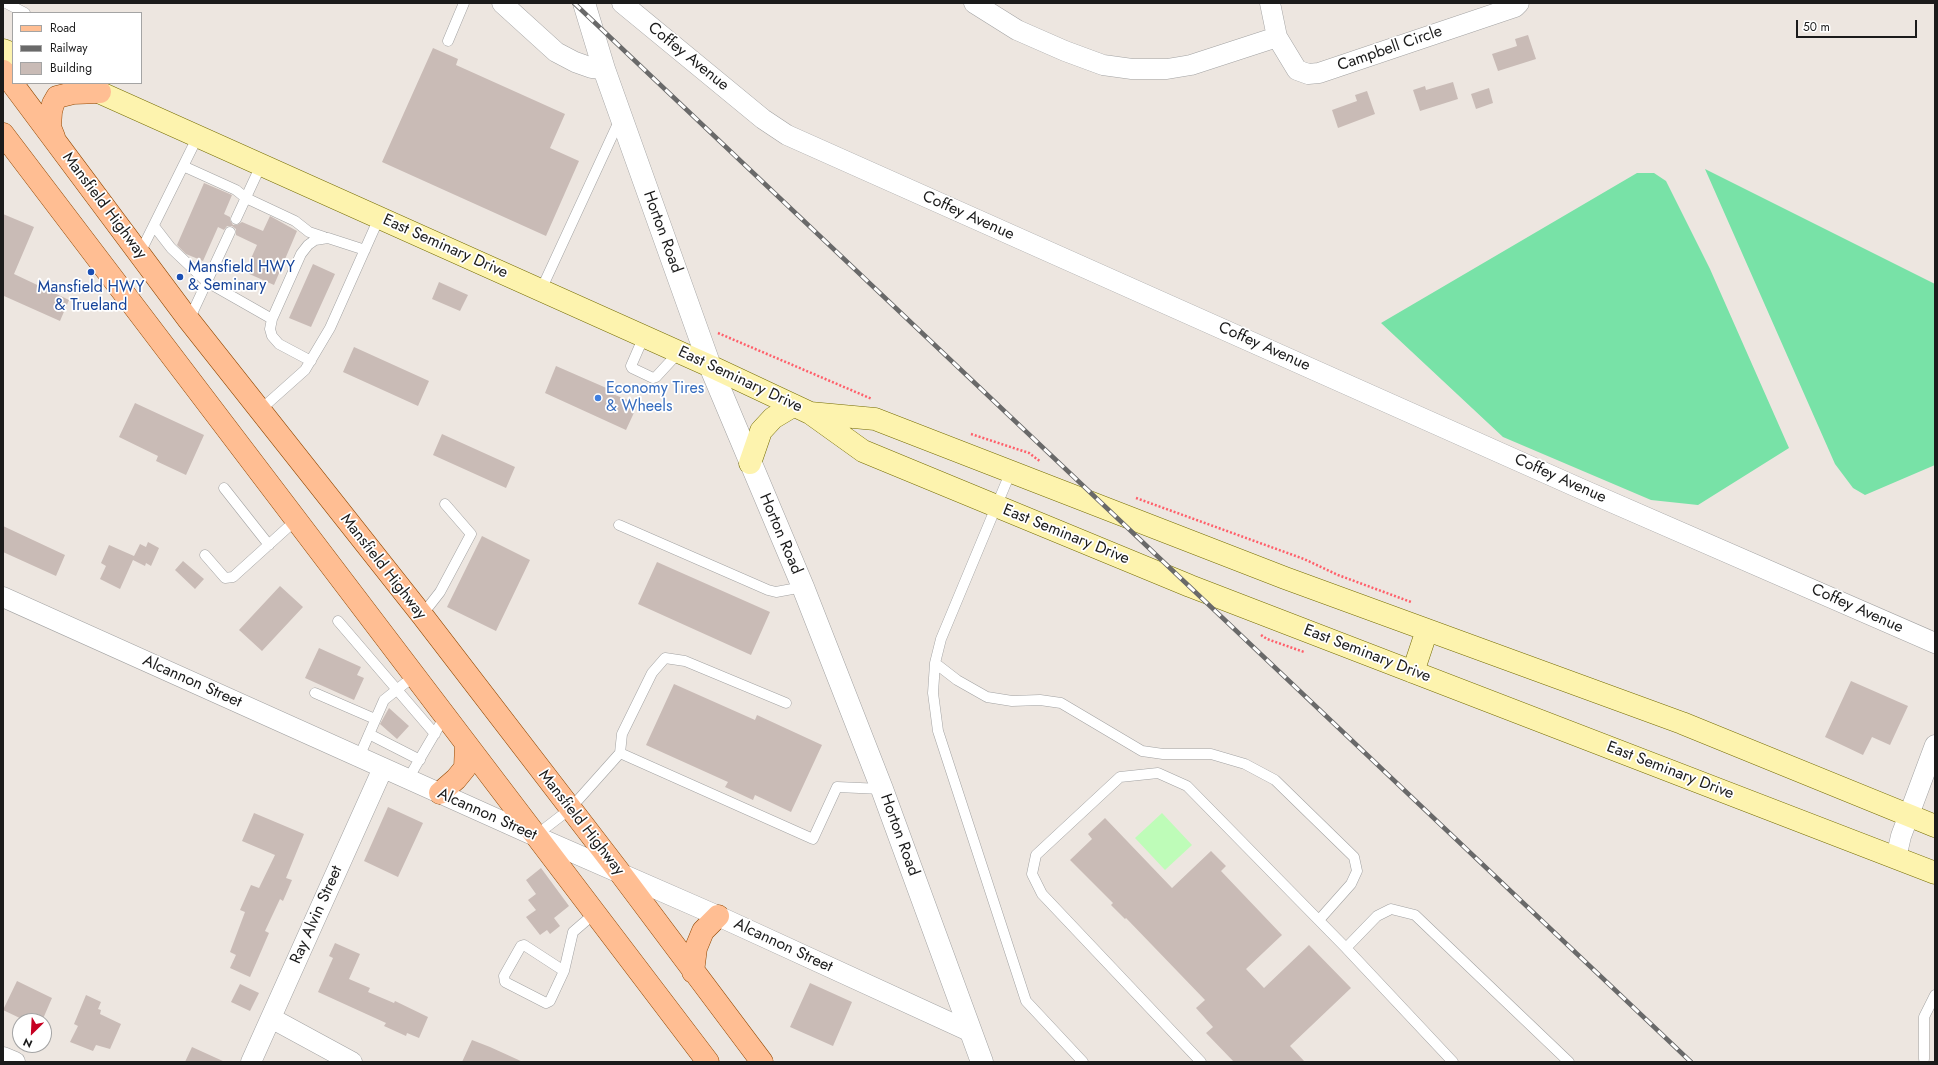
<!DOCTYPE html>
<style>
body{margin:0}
#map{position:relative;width:1938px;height:1065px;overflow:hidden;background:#ede6e0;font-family:Jost,sans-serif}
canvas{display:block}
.frame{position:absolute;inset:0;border:4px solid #1b1b1b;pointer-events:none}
.legend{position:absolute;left:12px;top:12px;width:130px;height:72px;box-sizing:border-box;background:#fff;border:1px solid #a4a4a4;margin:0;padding:5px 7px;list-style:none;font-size:12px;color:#1b1b1b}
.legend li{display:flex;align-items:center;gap:8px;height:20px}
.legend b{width:20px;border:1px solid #a4a4a4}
.north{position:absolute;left:12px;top:1013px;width:40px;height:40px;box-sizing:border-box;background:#fff;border:1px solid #a4a4a4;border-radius:50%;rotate:204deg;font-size:11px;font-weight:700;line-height:16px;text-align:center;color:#1b1b1b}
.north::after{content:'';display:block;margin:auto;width:14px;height:18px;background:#c60022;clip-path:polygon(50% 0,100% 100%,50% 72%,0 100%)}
.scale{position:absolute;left:1796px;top:20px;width:121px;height:18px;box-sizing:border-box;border:2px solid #1b1b1b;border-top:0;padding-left:5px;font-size:12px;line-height:14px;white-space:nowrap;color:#1b1b1b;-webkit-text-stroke:3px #fff;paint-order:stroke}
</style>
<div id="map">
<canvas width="1938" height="1065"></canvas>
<div class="frame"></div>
<ul class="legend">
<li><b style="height:5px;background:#ffbe93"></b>Road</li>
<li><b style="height:5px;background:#696969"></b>Railway</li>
<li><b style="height:11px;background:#c9bbb6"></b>Building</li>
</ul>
<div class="north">N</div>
<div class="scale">50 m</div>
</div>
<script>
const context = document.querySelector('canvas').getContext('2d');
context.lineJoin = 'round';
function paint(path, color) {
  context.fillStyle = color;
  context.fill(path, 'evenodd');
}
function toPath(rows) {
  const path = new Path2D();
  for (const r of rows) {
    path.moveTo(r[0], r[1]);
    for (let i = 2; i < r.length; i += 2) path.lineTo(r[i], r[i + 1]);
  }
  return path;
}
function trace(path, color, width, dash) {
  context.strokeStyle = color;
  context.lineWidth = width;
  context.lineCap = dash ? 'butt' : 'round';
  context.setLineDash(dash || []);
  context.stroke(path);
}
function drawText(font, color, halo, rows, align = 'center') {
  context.font = font + ' Jost,sans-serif';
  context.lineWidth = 3.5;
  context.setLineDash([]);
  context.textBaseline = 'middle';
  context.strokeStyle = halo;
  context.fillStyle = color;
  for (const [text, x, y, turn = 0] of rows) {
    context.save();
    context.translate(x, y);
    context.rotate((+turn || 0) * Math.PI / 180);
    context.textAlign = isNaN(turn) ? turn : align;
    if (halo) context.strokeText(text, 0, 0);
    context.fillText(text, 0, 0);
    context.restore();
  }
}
paint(toPath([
 [1162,813,1192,845,1165,870,1135,838]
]), '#befcb8');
paint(toPath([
 [1705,169,1935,284,1935,465,1865,495,1853,488,1835,464],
 [1637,173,1654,173,1666,181,1710,269,1789,448,1698,505,1651,500,1503,437,1381,323]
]), '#78e2a7');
paint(toPath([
 [1528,35,1536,59,1498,71,1492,54,1517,46,1515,39],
 [433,48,458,59,456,65,565,114,550,148,579,161,546,236,382,162],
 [1453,82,1458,99,1420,111,1413,90,1425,86,1426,90],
 [1489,88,1493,103,1476,109,1471,94],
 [1367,91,1375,114,1338,128,1332,110,1357,101,1355,95],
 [204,183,232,195,224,214,230,217,230,220,233,225,237,225,242,222,263,231,270,216,297,231,274,285,245,272,257,245,236,235,236,229,232,226,227,226,224,230,218,227,203,261,186,254,177,245],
 [3,214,34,227,14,274,69,300,60,321,4,296,3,299],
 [313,264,335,274,311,327,289,318],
 [439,282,468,295,460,311,432,299],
 [354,347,429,381,418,406,343,372],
 [556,366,611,390,610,393,638,404,626,430,545,393],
 [135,403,204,435,186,475,156,461,158,456,119,437],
 [442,434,515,467,506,488,433,455],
 [3,526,65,555,56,576,3,552],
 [482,536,530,560,496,631,447,607],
 [148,542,159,548,151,566,146,563,145,566,133,560,120,589,100,579,106,566,101,563,109,545,134,556,140,544,146,547],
 [183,561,204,579,195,589,175,570],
 [657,562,770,612,751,655,638,604],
 [280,586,303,607,262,651,239,630],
 [319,648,361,667,357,675,364,678,354,700,305,678],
 [1851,681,1908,706,1890,745,1872,737,1863,755,1825,737],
 [674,684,755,720,757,715,822,745,791,812,755,795,753,800,725,787,728,782,646,745],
 [389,708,409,726,397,739,380,724],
 [388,807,423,823,398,877,364,861],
 [254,813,304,834,286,878,292,880,283,901,280,899,265,931,269,933,250,977,230,968,236,955,230,952,245,912,240,910,251,885,259,888,275,855,242,841],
 [1105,818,1172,888,1211,851,1226,866,1221,871,1282,935,1246,969,1264,988,1309,945,1351,988,1290,1046,1305,1062,1234,1062,1206,1033,1213,1027,1196,1008,1205,1000,1126,918,1125,919,1111,905,1113,903,1070,860,1092,839,1088,834],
 [541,868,569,906,554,918,560,926,550,934,547,930,540,935,526,917,536,910,528,900,536,894,526,880],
 [335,943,360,954,349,979,370,988,368,992,394,1003,395,1001,428,1017,419,1038,407,1033,406,1036,384,1026,386,1023,318,992,333,958,329,956],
 [17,981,52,998,42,1021,26,1021,3,1010],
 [810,983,852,1002,833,1046,790,1027],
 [240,984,259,993,250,1011,231,1002],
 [86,995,101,1002,98,1009,101,1010,100,1014,121,1024,110,1049,96,1045,93,1051,70,1042,78,1026,74,1024],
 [472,1040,490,1047,523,1062,462,1062],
 [192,1047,225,1062,185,1062]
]), '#c9bbb6');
const service = toPath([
 [6,3,25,13],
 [448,41,464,3],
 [183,166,236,190,246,198,295,221,309,232,324,237],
 [236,219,261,165],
 [154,226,171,248,207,282,272,319],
 [140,253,198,136],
 [541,290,620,119],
 [189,320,230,232],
 [644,336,631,366,632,368,653,378,656,377,679,352],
 [311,361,279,344,272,336,270,329,272,319,301,254,308,245,315,240,328,238,365,250],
 [259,411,305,370,330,328,379,218],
 [1011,471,941,639,935,663,933,693,938,731,1026,1001,1083,1062],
 [224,488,269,545],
 [619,525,768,590,776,592,803,587],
 [205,555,225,578,233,577,296,520],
 [422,615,440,592,471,534,445,504],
 [338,621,435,734],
 [935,663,957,680,987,697,1012,701,1040,700,1061,703,1142,751,1163,754,1211,754,1245,764,1275,780,1354,857,1357,871,1351,884,1319,920],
 [315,693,375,719],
 [369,734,420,760],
 [620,753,622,734,652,673,665,658,685,661,786,703],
 [359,757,384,700,414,676],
 [408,779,445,716],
 [535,836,570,809,620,753,813,839,837,787,882,789],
 [1346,948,1377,916,1391,909,1415,915,1569,1062],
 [564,971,524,945,521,946,504,976,505,982,546,1003,550,1001,564,971,573,932,595,913],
 [1924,1059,1924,1017,1935,995],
 [1201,1062,1042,894,1032,874,1036,855,1120,777,1158,773,1187,786,1346,948,1453,1062]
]);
const minor = toPath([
 [502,3,556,52,575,62,592,68,604,69],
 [622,3,763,119,787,135,1579,488,1935,643],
 [974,3,1017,30,1065,51,1103,65,1132,69,1167,69,1191,65,1277,37],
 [1270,3,1277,37,1297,70,1308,74,1319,73,1515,7,1519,3],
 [3,597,535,836,718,916,971,1032],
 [1896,858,1901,836,1935,745],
 [271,1018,352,1062],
 [3,1057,15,1062],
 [251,1062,383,768]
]);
const tertiary = toPath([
 [584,3,604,69,710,366,803,587,882,789,982,1062]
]);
const secondary = toPath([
 [3,50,13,54],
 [83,85,710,366,810,413,863,451,1190,586,1935,873],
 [810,413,875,419,1285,578,1682,723,1935,826],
 [750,463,761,431,773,418,793,406],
 [1413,672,1427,630]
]);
const primary = toPath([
 [3,71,188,319,422,615,621,874,762,1062],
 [3,134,708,1062],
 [54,137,50,127,51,112,53,104,57,97,73,93,100,92],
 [440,793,456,779,465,768,466,744],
 [693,972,696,948,703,931,718,916]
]);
trace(service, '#a2a2a2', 11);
trace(minor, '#a2a2a2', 21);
trace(tertiary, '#a2a2a2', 23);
trace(secondary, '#746c00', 23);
trace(primary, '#924800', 23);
trace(toPath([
 [718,333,872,399],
 [971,434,1029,453,1041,462],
 [1136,498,1304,559,1338,575,1411,602],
 [1261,635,1267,639,1304,652]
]), '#ff5f6a', 2.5, [2, 2]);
trace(service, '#fff', 10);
trace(minor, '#fff', 20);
trace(tertiary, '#fff', 22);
trace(secondary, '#fdf3ae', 22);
trace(primary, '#ffbe93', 22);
const rail = toPath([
 [574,3,1691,1062]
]);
trace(rail, '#696969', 4.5);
trace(rail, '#fff', 3, [9]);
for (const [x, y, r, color] of [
 [91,272,4,"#1a4fb4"],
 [180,277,4,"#1a4fb4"],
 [598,398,4,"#3f7fe0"]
]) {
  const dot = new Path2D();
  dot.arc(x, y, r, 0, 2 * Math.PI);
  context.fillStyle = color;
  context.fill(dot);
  trace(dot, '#fff', 1.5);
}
drawText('16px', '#1b1b1b', '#fff', [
 ["Campbell Circle",1390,49,-19],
 ["Coffey Avenue",688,57,39],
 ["Mansfield Highway",104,206,53],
 ["Coffey Avenue",968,216,24],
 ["Horton Road",662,232,70],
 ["East Seminary Drive",445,247,24],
 ["Coffey Avenue",1264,347,24],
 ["East Seminary Drive",740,380,25],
 ["Coffey Avenue",1560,479,24],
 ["Horton Road",780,534,67],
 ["East Seminary Drive",1066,535,22],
 ["Mansfield Highway",383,567,52],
 ["Coffey Avenue",1857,609,24],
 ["East Seminary Drive",1367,654,21],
 ["Alcannon Street",192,682,24],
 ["East Seminary Drive",1670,771,21],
 ["Alcannon Street",487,815,24],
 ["Mansfield Highway",581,823,52],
 ["Horton Road",899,835,70],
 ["Ray Alvin Street",317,915,-66],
 ["Alcannon Street",783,946,25]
]);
drawText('16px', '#164399', '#fff', [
 ["Mansfield HWY",188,268],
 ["& Seminary",188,286],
 ["Mansfield HWY",91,288,"center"],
 ["& Trueland",91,306,"center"]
], 'left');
drawText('16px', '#366cbe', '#fff', [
 ["Economy Tires",606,389],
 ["& Wheels",606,407]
], 'left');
</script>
